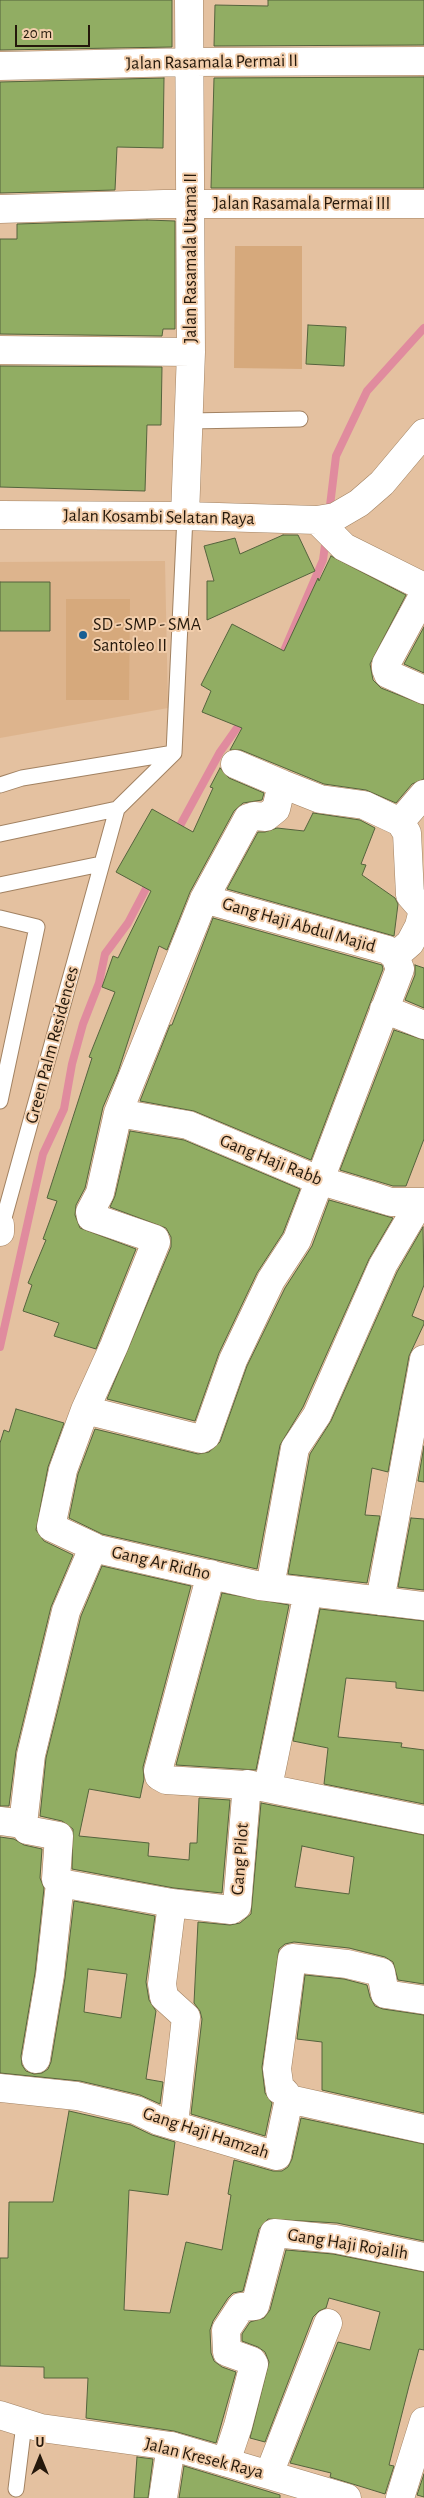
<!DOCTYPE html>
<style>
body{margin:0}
#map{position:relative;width:424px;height:2498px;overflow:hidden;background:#e4c1a0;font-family:"Alegreya Sans",sans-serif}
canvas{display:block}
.north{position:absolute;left:15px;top:2433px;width:50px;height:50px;-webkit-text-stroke:4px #f2ceac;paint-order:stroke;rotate:0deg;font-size:14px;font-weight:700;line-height:20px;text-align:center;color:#24180b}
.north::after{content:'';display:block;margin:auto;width:18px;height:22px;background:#24180b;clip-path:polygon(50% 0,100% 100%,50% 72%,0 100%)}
.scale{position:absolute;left:15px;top:25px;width:75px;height:22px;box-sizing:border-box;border:2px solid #24180b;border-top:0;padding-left:6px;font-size:15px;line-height:18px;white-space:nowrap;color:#24180b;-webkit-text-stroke:4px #f2ceac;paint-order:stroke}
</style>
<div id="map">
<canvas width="424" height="2498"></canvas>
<div class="north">U</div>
<div class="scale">20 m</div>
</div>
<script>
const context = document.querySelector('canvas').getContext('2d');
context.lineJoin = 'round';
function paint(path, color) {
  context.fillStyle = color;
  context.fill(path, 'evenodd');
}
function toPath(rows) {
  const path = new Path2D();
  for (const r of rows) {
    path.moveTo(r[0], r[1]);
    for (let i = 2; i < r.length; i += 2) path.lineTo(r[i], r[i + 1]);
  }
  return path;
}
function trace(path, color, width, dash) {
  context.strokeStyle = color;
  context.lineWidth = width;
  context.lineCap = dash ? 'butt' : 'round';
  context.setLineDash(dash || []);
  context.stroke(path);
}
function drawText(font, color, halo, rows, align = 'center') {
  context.font = font + ' "Alegreya Sans",sans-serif';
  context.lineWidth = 4;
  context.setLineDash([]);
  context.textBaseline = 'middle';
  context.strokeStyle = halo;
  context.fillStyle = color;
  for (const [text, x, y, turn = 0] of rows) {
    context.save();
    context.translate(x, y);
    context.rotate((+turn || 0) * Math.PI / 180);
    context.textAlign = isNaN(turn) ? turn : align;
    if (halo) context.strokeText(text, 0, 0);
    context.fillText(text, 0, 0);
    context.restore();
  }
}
paint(toPath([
 [165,561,168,708,0,738,0,562]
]), '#ddb48d');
paint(toPath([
 [235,246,302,246,302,369,234,368],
 [66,599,130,599,129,700,66,700]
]), '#d6a97c');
trace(toPath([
 [329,514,336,456,367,391,424,328],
 [280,660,323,560,326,538],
 [176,833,220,752,244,718],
 [0,1347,43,1154,64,1109,72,1064,83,1024,99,983,105,954,128,923,150,881]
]), '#e08b9e', 8);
const building = toPath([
 [0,0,172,0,172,47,0,50,0,0],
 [268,0,424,0,424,45,214,46,215,5,268,6,268,0],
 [424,77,424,188,211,188,214,78,424,77],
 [164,78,163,148,117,147,115,190,0,193,0,82,164,78],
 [147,220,175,221,175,329,163,329,162,336,0,334,0,239,17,239,17,224,147,220],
 [308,325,346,327,344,366,306,364,308,325],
 [0,366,162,367,161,425,147,425,145,491,0,487,0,366],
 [283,535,298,535,315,571,207,620,207,581,214,581,204,546,235,538,240,554,283,535],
 [331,556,406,595,370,664,373,680,381,688,424,705,424,779,412,784,396,803,366,790,324,784,241,750,230,750,242,728,202,712,211,691,201,685,232,624,284,651,318,578,319,581,331,556],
 [0,582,50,582,50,631,0,631,0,582],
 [424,627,424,673,404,664,424,627],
 [220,768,229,778,264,793,262,800,243,803,234,811,190,892,167,950,159,946,118,1072,103,1107,85,1188,76,1205,75,1215,80,1228,136,1249,96,1349,54,1336,59,1323,23,1311,32,1285,28,1283,46,1240,43,1239,57,1201,47,1198,92,1058,89,1057,115,992,102,987,113,956,118,958,151,891,116,872,152,809,193,832,213,788,210,787,220,768],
 [313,813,360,820,375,828,361,864,366,865,362,875,395,898,398,904,394,936,227,889,258,832,265,832,277,828,304,831,313,813],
 [213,918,382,965,383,969,311,1160,194,1111,140,1101,170,1025,172,1025,213,918],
 [415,965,424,968,424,1008,405,1000,415,975,415,965],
 [394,1030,424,1040,424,1139,406,1186,393,1186,340,1170,394,1030],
 [130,1131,184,1140,300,1189,283,1233,257,1273,219,1353,195,1421,107,1399,171,1247,171,1237,166,1228,110,1207,115,1196,130,1131],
 [329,1200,393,1218,369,1259,303,1407,280,1445,257,1569,102,1534,69,1518,78,1474,95,1429,198,1454,209,1452,220,1442,247,1366,285,1288,312,1246,329,1200],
 [423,1227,424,1285,412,1316,424,1321,424,1324,409,1356,388,1472,372,1468,365,1515,380,1516,367,1583,288,1574,310,1454,331,1421,397,1272,423,1227],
 [16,1409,64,1423,48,1467,36,1530,44,1541,73,1555,51,1607,16,1751,9,1806,0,1806,0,1443,4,1430,9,1432,16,1409],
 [424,1446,424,1482,418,1481,424,1446],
 [411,1518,424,1519,424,1590,398,1587,411,1518],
 [102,1566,191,1586,143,1767,144,1779,140,1798,89,1789,79,1836,149,1843,148,1856,189,1860,190,1843,197,1843,199,1798,230,1800,222,1893,174,1888,72,1869,73,1829,62,1821,40,1816,46,1758,81,1616,102,1566],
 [222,1593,289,1605,256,1770,176,1765,222,1593],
 [320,1609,424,1621,424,1691,396,1688,396,1682,346,1678,338,1737,402,1743,401,1747,424,1750,424,1804,324,1784,328,1748,293,1741,320,1609],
 [261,1803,424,1835,424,1984,398,1980,393,1962,385,1957,349,1948,294,1942,285,1944,279,1949,262,2067,265,2093,272,2103,265,2136,191,2114,202,2019,200,2011,194,2003,198,1922,230,1925,240,1923,251,1914,261,1803],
 [302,1846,354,1857,349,1894,295,1887,302,1846],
 [0,1837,14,1839,24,1845,42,1849,40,1878,44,1888,35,1973,21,2056,22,2065,26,2071,34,2074,42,2073,48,2069,51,2062,65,1978,74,1901,155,1916,146,1982,149,2000,156,2011,146,2079,163,2082,160,2104,140,2095,80,2081,0,2073,0,1837],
 [88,1969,127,1974,121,2018,84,2012,88,1969],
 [305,1975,344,1979,367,1985,370,1997,375,2006,383,2009,424,2015,424,2113,322,2090,322,2042,297,2039,305,1975],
 [69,2111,131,2125,152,2135,175,2142,168,2195,129,2190,124,2310,170,2313,186,2242,222,2250,231,2195,228,2194,234,2160,273,2171,282,2171,288,2167,292,2159,301,2118,424,2144,424,2241,337,2223,268,2219,259,2229,243,2291,233,2293,228,2298,213,2321,210,2330,211,2353,214,2361,222,2367,236,2372,216,2443,174,2431,86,2418,88,2378,44,2378,44,2367,0,2366,0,2258,8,2258,9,2202,53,2202,69,2111],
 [286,2250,333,2254,424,2272,424,2350,419,2349,409,2386,389,2465,394,2466,385,2494,330,2477,331,2473,290,2463,338,2342,370,2350,380,2312,329,2298,326,2308,319,2311,313,2317,265,2442,250,2438,269,2362,265,2352,258,2347,242,2341,242,2334,250,2322,264,2318,270,2310,286,2250],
 [137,2457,153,2459,148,2498,134,2498,137,2457],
 [184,2466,280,2495,280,2498,179,2498,184,2466],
 [424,2474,424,2497,417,2495,424,2474]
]);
paint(building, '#91ad63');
trace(building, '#54633d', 1);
const lane = toPath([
 [189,421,300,419],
 [0,785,22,778,174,753],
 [0,834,117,809],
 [0,885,101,864],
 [0,918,37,927,0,1101],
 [2,1225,117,809,174,753,185,516],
 [16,2489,24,2424]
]);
const street = toPath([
 [0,66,190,62,424,61],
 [0,209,164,204,424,204],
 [0,350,191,352],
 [0,515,185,516,317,520,335,517,359,503,382,483,424,433],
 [185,516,191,352,189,0],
 [317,520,344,547,422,586,424,594,386,664,386,669,388,674,424,690],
 [235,764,282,784],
 [395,956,410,943,419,926,423,910,410,895,407,833,400,822],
 [384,1009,424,1025],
 [118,1113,188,1125,318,1180,372,1196,391,1202,424,1202],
 [0,1225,0,1232],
 [85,1410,114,1346,156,1242,155,1239,91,1217,90,1212,100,1193,118,1113,204,899,248,818,254,816,266,817,276,809,282,784,320,799,364,805,400,822,424,794],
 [94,1547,51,1527,63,1470,85,1410,201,1439,206,1436,233,1360,271,1280,297,1240,400,969,395,956,388,950,204,899],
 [211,1574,158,1771,159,1776,166,1780,246,1785],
 [270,1587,295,1448,317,1415,383,1265,420,1202],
 [380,1601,424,1359],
 [268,1787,308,1592],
 [0,1821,23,1824],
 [23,1824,31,1755,66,1611,93,1548,260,1586,424,1606],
 [23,1824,27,1830,59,1836,56,1879,60,1883,172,1903,231,1910,237,1906,247,1784,424,1820],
 [172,1903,162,1984,164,1997,186,2017,174,2124],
 [36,2059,50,1975,60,1883],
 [0,2088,77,2096,136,2110,159,2121,277,2156,289,2099,424,2129],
 [289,2099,285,2092,280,2090,277,2069,292,1958,347,1964,381,1972,385,1994,424,2000],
 [226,2462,238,2426,254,2364,252,2361,227,2352,226,2330,241,2307,255,2306,274,2233,335,2239,424,2257],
 [269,2474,328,2323],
 [163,2498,171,2446],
 [400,2498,424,2421]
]);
const secondary = toPath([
 [0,2415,41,2428,171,2446,347,2498]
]);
trace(lane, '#a28262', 17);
trace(street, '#a28262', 29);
trace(secondary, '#a28262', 29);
trace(lane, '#fff', 15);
trace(street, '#fff', 28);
trace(secondary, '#fff', 28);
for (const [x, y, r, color] of [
 [83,635,5,"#175e93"]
]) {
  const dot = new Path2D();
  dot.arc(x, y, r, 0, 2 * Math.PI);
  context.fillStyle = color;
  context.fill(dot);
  trace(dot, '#f2ceac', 2);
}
drawText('18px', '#24180b', '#f2ceac', [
 ["Jalan Rasamala Permai II",212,62,-1],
 ["Jalan Rasamala Permai III",302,204],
 ["Jalan Rasamala Utama II",191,258,-90],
 ["Jalan Kosambi Selatan Raya",159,517,1],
 ["Gang Haji Abdul Majid",299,925,16],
 ["Green Palm Residences",52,1045,-75],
 ["Gang Haji Rabb",271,1160,22],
 ["Gang Ar Ridho",161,1563,13],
 ["Gang Pilot",240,1859,-86],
 ["Gang Haji Hamzah",206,2133,18],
 ["Gang Haji Rojalih",348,2244,9],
 ["Jalan Kresek Raya",204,2458,14]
]);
drawText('18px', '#24180b', '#f2ceac', [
 ["SD - SMP - SMA",93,625],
 ["Santoleo II",93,646]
], 'left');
</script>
